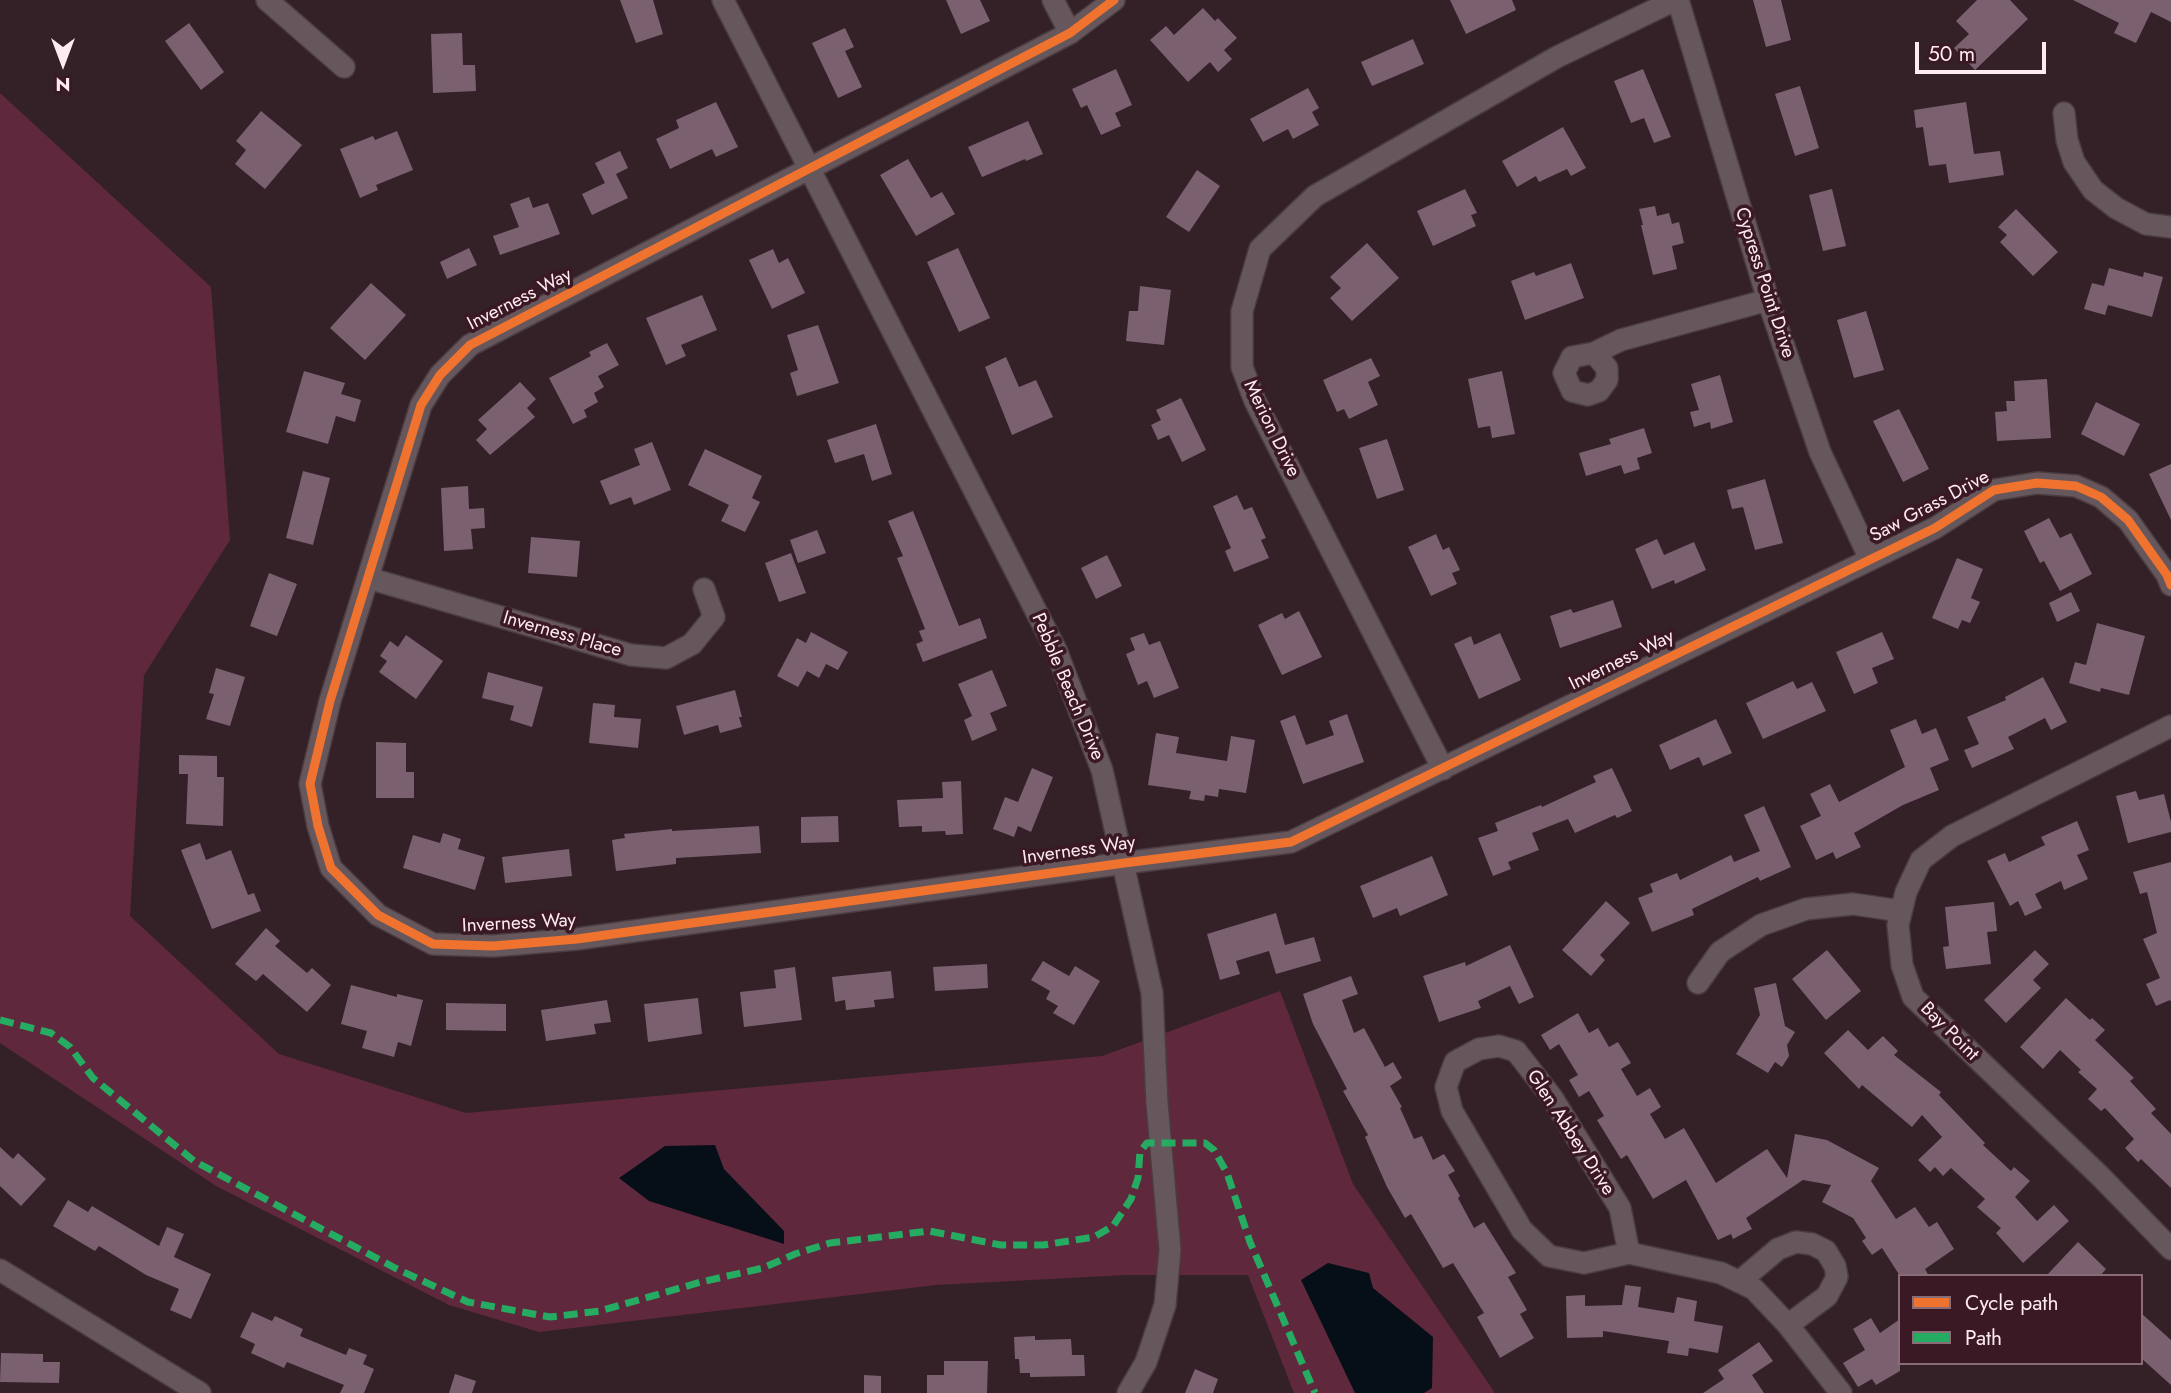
<!DOCTYPE html>
<style>
body{margin:0}
#map{position:relative;width:2171px;height:1393px;overflow:hidden;background:#332127;font-family:Jost,sans-serif}
canvas{display:block}
.legend{position:absolute;left:1898px;top:1274px;width:245px;height:91px;box-sizing:border-box;background:#3b1924;border:2px solid #896d76;margin:0;padding:9px 12px;list-style:none;font-size:21px;color:#feebf0}
.legend li{display:flex;align-items:center;gap:14px;height:35px}
.legend b{width:35px;border:2px solid #896d76}
.north{position:absolute;left:28px;top:28px;width:70px;height:70px;-webkit-text-stroke:5px #3b1924;paint-order:stroke;rotate:180deg;font-size:19px;font-weight:700;line-height:28px;text-align:center;color:#feebf0}
.north::after{content:'';display:block;margin:auto;width:24px;height:32px;background:#feebf0;clip-path:polygon(50% 0,100% 100%,50% 72%,0 100%)}
.scale{position:absolute;left:1915px;top:42px;width:131px;height:32px;box-sizing:border-box;border:4px solid #feebf0;border-top:0;padding-left:9px;font-size:21px;line-height:24px;white-space:nowrap;color:#feebf0;-webkit-text-stroke:5px #3b1924;paint-order:stroke}
</style>
<div id="map">
<canvas width="2171" height="1393"></canvas>
<ul class="legend">
<li><b style="height:9px;background:#ef722f"></b>Cycle path</li>
<li><b style="height:9px;background:#26ab63"></b>Path</li>
</ul>
<div class="north">N</div>
<div class="scale">50 m</div>
</div>
<script>
const context = document.querySelector('canvas').getContext('2d');
context.lineJoin = 'round';
function paint(path, color) {
  context.fillStyle = color;
  context.fill(path, 'evenodd');
}
function toPath(rows) {
  const path = new Path2D();
  for (const r of rows) {
    path.moveTo(r[0], r[1]);
    for (let i = 2; i < r.length; i += 2) path.lineTo(r[i], r[i + 1]);
  }
  return path;
}
function trace(path, color, width, dash) {
  context.strokeStyle = color;
  context.lineWidth = width;
  context.lineCap = dash ? 'butt' : 'round';
  context.setLineDash(dash || []);
  context.stroke(path);
}
function drawText(font, color, halo, rows, align = 'center') {
  context.font = font + ' Jost,sans-serif';
  context.lineWidth = 7;
  context.setLineDash([]);
  context.textBaseline = 'middle';
  context.strokeStyle = halo;
  context.fillStyle = color;
  for (const [text, x, y, turn = 0] of rows) {
    context.save();
    context.translate(x, y);
    context.rotate((+turn || 0) * Math.PI / 180);
    context.textAlign = isNaN(turn) ? turn : align;
    if (halo) context.strokeText(text, 0, 0);
    context.fillText(text, 0, 0);
    context.restore();
  }
}
paint(toPath([
 [0,93,211,287,230,540,144,675,130,916,279,1054,466,1113,1102,1056,1280,991,1353,1184,1495,1393,1294,1393,1248,1275,1126,1275,936,1285,539,1332,449,1305,216,1186,0,1043]
]), '#60283c');
paint(toPath([
 [715,1145,724,1169,784,1231,784,1244,649,1201,619,1178,665,1146],
 [1328,1263,1369,1273,1373,1288,1433,1337,1432,1388,1424,1393,1355,1393,1301,1280]
]), '#060f18');
paint(toPath([
 [620,0,653,0,663,34,636,43],
 [946,0,980,0,990,21,961,34],
 [1450,0,1512,0,1516,10,1466,34],
 [1753,0,1781,0,1791,40,1766,47],
 [1977,0,2010,0,2028,19,1975,70,1954,48,1969,34,1956,21],
 [2073,0,2171,0,2171,22,2151,12,2136,43,2114,33,2119,23],
 [1203,8,1215,21,1218,18,1237,38,1224,50,1232,59,1218,72,1210,62,1188,82,1150,40,1166,26,1174,35],
 [189,23,224,72,201,90,165,41],
 [845,28,854,47,845,51,862,87,838,98,812,43],
 [462,33,463,65,475,65,476,91,433,93,431,34],
 [1413,39,1424,64,1372,86,1361,62],
 [1116,69,1132,105,1115,113,1121,126,1101,135,1087,105,1081,108,1072,89],
 [1643,69,1671,137,1654,143,1644,118,1631,123,1614,81],
 [1800,86,1819,148,1795,156,1775,94],
 [1308,88,1319,108,1312,112,1319,125,1293,139,1288,129,1263,142,1250,119],
 [716,102,738,147,716,157,712,149,670,169,656,139,679,128,676,120],
 [1966,102,1974,154,2000,151,2004,175,1949,183,1946,164,1929,166,1923,127,1916,128,1914,110],
 [261,111,302,145,265,189,235,164,246,150,236,141],
 [1028,121,1043,154,1026,161,1025,159,982,177,968,147],
 [1563,127,1586,168,1571,176,1567,169,1539,182,1536,176,1517,187,1502,161],
 [397,131,413,170,376,185,378,190,360,198,340,149,373,136,375,140],
 [620,151,628,168,616,174,628,198,592,215,582,194,605,183,595,163],
 [908,159,931,198,942,192,955,214,916,236,880,175],
 [1197,170,1220,186,1189,232,1166,217],
 [1465,189,1477,213,1471,215,1476,226,1433,246,1417,211],
 [1832,189,1846,246,1823,251,1809,195],
 [529,197,533,208,548,203,560,234,500,255,493,236,519,227,510,204],
 [1655,206,1657,216,1669,213,1672,224,1679,222,1684,243,1672,246,1677,269,1653,275,1641,225,1643,225,1639,209],
 [2016,209,2058,252,2033,276,2000,242,2007,235,1998,227],
 [1367,243,1399,278,1352,321,1330,298,1341,288,1330,277],
 [469,248,477,265,447,279,440,262],
 [958,248,990,318,959,332,927,262],
 [773,249,779,263,788,258,805,293,772,309,749,260],
 [1571,263,1584,298,1525,320,1511,281,1534,272,1536,276],
 [2109,268,2143,277,2144,272,2163,277,2152,317,2108,305,2105,315,2084,309,2092,283,2104,286],
 [371,283,406,315,365,360,330,328],
 [1140,286,1171,290,1164,345,1126,341,1129,311,1138,311],
 [702,295,717,330,681,345,686,356,666,365,646,318],
 [1866,311,1884,370,1854,378,1837,320],
 [818,325,839,383,797,396,790,373,798,370,787,335],
 [607,343,619,365,598,376,604,387,594,393,598,402,584,410,587,417,573,424,549,378,591,356,589,352],
 [1006,357,1019,387,1036,380,1053,417,1012,435,985,367],
 [1371,358,1380,376,1368,382,1378,405,1349,419,1344,409,1337,412,1323,380],
 [304,371,345,383,341,394,361,400,355,422,336,416,328,444,286,432],
 [1502,371,1515,434,1492,438,1490,426,1478,428,1468,379],
 [1720,375,1733,422,1711,429,1710,422,1694,427,1690,412,1699,410,1691,384],
 [2047,379,2051,438,1997,441,1995,412,2007,411,2006,401,2015,401,2014,381],
 [520,382,536,399,527,408,535,417,490,455,476,440,487,429,478,420],
 [1181,398,1206,450,1182,462,1169,435,1158,440,1151,425,1161,420,1156,410],
 [2096,402,2140,424,2124,456,2081,434],
 [1899,409,1929,469,1903,482,1873,421],
 [876,424,892,474,872,481,864,454,835,463,827,440],
 [1644,428,1652,453,1637,458,1640,469,1624,474,1621,465,1586,476,1579,453,1611,444,1609,439],
 [1387,439,1404,490,1377,499,1359,448],
 [652,442,671,490,634,505,631,497,610,505,600,481,640,465,634,449],
 [705,449,762,476,752,498,760,502,745,532,721,521,729,505,688,485],
 [2171,464,2171,520,2149,474],
 [303,471,330,478,313,545,286,538],
 [1765,479,1783,543,1755,550,1743,507,1732,509,1727,490],
 [468,486,469,509,484,508,485,528,471,529,473,549,444,551,441,488],
 [1237,495,1244,510,1252,507,1266,538,1261,540,1269,558,1234,572,1225,551,1231,548,1213,506],
 [913,511,959,626,980,618,987,638,923,662,916,644,923,641,919,631,925,629,897,558,903,556,888,521],
 [2049,518,2060,538,2071,533,2092,574,2060,591,2044,561,2040,563,2024,531],
 [817,530,826,553,798,563,790,540],
 [1436,534,1443,550,1449,547,1460,570,1452,573,1457,584,1431,596,1408,547],
 [531,537,580,541,577,577,528,573],
 [1657,539,1664,555,1694,542,1706,570,1675,584,1674,580,1652,589,1635,549],
 [791,553,806,593,779,602,765,563],
 [1107,555,1122,586,1096,599,1081,568],
 [1957,558,1983,569,1971,598,1980,602,1970,623,1962,620,1958,629,1932,618],
 [269,573,297,584,277,636,250,626],
 [2071,592,2080,611,2057,622,2049,603],
 [1613,600,1622,627,1560,648,1550,616,1571,609,1573,613],
 [1299,611,1322,657,1282,675,1258,625,1282,613,1285,619],
 [2097,623,2145,636,2129,695,2101,688,2100,692,2069,683,2075,662,2086,665],
 [811,632,848,652,838,670,826,664,819,678,807,671,798,687,777,676,797,638,806,643],
 [1882,632,1894,659,1872,668,1878,683,1854,694,1836,652],
 [1144,633,1149,645,1160,641,1179,688,1154,698,1147,681,1138,685,1126,654,1135,650,1130,638],
 [1500,633,1521,680,1479,699,1454,644,1471,636,1474,645],
 [406,635,443,661,416,699,379,672,387,661,380,656,390,641,398,647],
 [216,668,245,677,230,726,206,719,214,694,209,693],
 [992,670,1007,706,990,713,997,730,972,741,964,720,972,716,958,684],
 [488,672,543,687,532,727,510,720,514,706,482,698],
 [2043,677,2067,722,2051,730,2045,718,2008,737,2014,749,1972,768,1964,750,1979,744,1967,717,2006,700,2005,697],
 [1793,681,1797,689,1812,682,1826,711,1763,739,1746,703],
 [735,690,742,717,739,717,742,727,720,733,718,725,684,735,676,706],
 [593,703,615,705,614,717,641,719,638,748,589,743],
 [1347,714,1364,762,1303,784,1280,721,1295,715,1306,745,1334,735,1329,721],
 [1716,719,1732,753,1703,766,1699,757,1670,770,1659,745],
 [1916,719,1922,734,1936,728,1949,760,1930,768,1939,790,1903,805,1854,833,1861,847,1836,859,1833,852,1816,860,1800,826,1821,816,1810,794,1830,784,1839,802,1905,767,1890,730],
 [1156,733,1179,737,1176,753,1227,761,1231,736,1255,740,1246,793,1219,789,1218,797,1205,795,1204,801,1189,799,1191,791,1148,785],
 [376,742,406,743,406,772,414,772,414,798,376,798],
 [179,755,217,756,217,777,224,777,223,826,186,824,188,774,179,774],
 [1032,768,1053,777,1031,832,1018,826,1014,837,993,829,1005,797,1018,802],
 [1612,768,1632,811,1617,818,1615,815,1575,833,1568,819,1532,833,1539,850,1508,862,1511,869,1493,876,1478,838,1498,831,1495,823,1541,805,1542,807,1596,782,1593,776],
 [961,781,963,834,946,835,945,831,922,832,922,826,899,827,897,800,943,798,942,782],
 [2136,791,2139,800,2164,794,2171,822,2171,832,2128,843,2116,796],
 [1764,806,1791,867,1760,881,1758,877,1692,909,1694,915,1652,932,1638,898,1653,892,1650,884,1677,873,1680,880,1731,855,1734,862,1760,851,1744,815],
 [838,816,839,842,801,843,801,817],
 [2077,821,2089,850,2077,855,2088,879,2064,890,2061,881,2035,894,2042,908,2025,916,2018,901,2010,906,1987,861,2005,853,2009,862,2045,845,2041,837],
 [759,826,761,853,676,858,676,864,616,871,612,840,625,838,624,834,672,829,672,831],
 [443,833,461,839,458,849,485,857,475,890,403,868,413,835,440,843],
 [200,843,206,860,231,850,248,895,254,893,261,911,212,929,181,850],
 [569,849,572,876,505,883,502,857],
 [1432,856,1448,895,1400,916,1397,908,1373,918,1360,886],
 [2171,862,2171,1002,2170,1000,2156,1006,2146,984,2160,978,2143,939,2157,933,2147,892,2140,894,2133,872],
 [1606,901,1630,923,1600,955,1605,960,1591,976,1562,950],
 [1994,902,1997,931,1987,932,1991,964,1946,969,1943,947,1949,946,1945,907],
 [1276,913,1285,945,1314,937,1321,961,1276,974,1269,951,1236,961,1240,974,1220,980,1207,934],
 [266,928,280,941,275,946,307,973,312,968,331,985,307,1012,263,974,256,981,235,964],
 [1510,945,1534,997,1519,1004,1510,986,1478,1001,1481,1008,1439,1022,1423,976,1465,962,1466,966],
 [1827,950,1861,991,1826,1020,1792,979],
 [2035,950,2049,964,2033,980,2041,988,2006,1023,1984,1000],
 [1043,961,1069,976,1075,966,1100,981,1074,1025,1053,1013,1058,1006,1046,999,1050,991,1031,980],
 [987,964,988,988,935,991,933,967],
 [795,967,802,1020,744,1027,740,992,776,988,774,970],
 [891,971,894,998,874,1000,875,1007,846,1010,845,1000,835,1002,832,977],
 [1351,976,1358,994,1342,1000,1354,1033,1364,1028,1385,1067,1393,1062,1402,1078,1390,1086,1402,1107,1400,1108,1414,1139,1422,1136,1433,1160,1444,1154,1455,1171,1448,1175,1460,1196,1458,1198,1474,1228,1484,1222,1516,1273,1508,1277,1527,1310,1520,1314,1534,1338,1500,1358,1477,1317,1484,1313,1453,1263,1443,1268,1411,1214,1405,1218,1387,1187,1365,1137,1368,1135,1343,1091,1347,1089,1313,1024,1303,994],
 [1776,983,1785,1026,1795,1032,1787,1045,1789,1056,1782,1067,1775,1062,1768,1073,1736,1054,1760,1015,1754,988],
 [351,985,397,997,397,994,423,1000,411,1046,398,1042,394,1057,362,1048,367,1031,341,1024],
 [698,998,702,1034,648,1042,644,1004],
 [2066,998,2090,1020,2092,1018,2105,1030,2095,1040,2134,1078,2130,1081,2156,1109,2151,1113,2171,1134,2171,1188,2141,1159,2138,1162,2125,1148,2134,1139,2105,1108,2101,1111,2088,1099,2097,1089,2078,1072,2081,1070,2060,1050,2043,1069,2020,1047],
 [607,1000,611,1022,594,1024,596,1034,546,1041,541,1010],
 [446,1003,506,1004,506,1031,446,1030],
 [1578,1013,1589,1033,1598,1028,1609,1047,1618,1042,1631,1063,1621,1069,1637,1096,1650,1088,1661,1107,1650,1114,1665,1139,1684,1128,1716,1183,1767,1149,1787,1178,1795,1134,1827,1140,1879,1168,1871,1181,1896,1219,1915,1207,1929,1227,1937,1222,1954,1249,1925,1269,1929,1276,1900,1276,1882,1248,1872,1255,1862,1241,1866,1238,1853,1218,1822,1202,1831,1185,1803,1180,1746,1218,1752,1229,1733,1239,1731,1234,1718,1240,1686,1180,1653,1199,1627,1155,1621,1159,1597,1120,1604,1116,1589,1091,1579,1097,1569,1080,1578,1075,1559,1044,1550,1050,1541,1035],
 [1848,1030,1868,1050,1883,1036,1898,1051,1894,1055,1941,1092,1939,1095,1985,1143,1983,1145,2011,1171,2014,1167,2030,1181,2015,1197,2037,1221,2054,1205,2069,1221,2023,1263,1996,1233,2001,1228,1977,1207,1985,1199,1951,1168,1943,1176,1935,1167,1930,1172,1918,1160,1942,1137,1922,1115,1912,1127,1862,1085,1859,1089,1824,1053],
 [0,1147,13,1159,18,1153,46,1179,21,1206,0,1186],
 [68,1200,88,1212,92,1206,159,1246,167,1227,184,1234,174,1257,211,1274,191,1319,170,1310,179,1289,146,1275,99,1246,95,1251,53,1226],
 [2078,1242,2106,1269,2100,1276,2046,1276],
 [1625,1285,1641,1287,1638,1307,1674,1313,1677,1297,1697,1301,1694,1321,1723,1326,1718,1353,1689,1348,1688,1356,1667,1353,1669,1341,1603,1331,1603,1337,1567,1338,1566,1296,1585,1295,1585,1306,1622,1305],
 [252,1312,272,1321,275,1316,303,1329,300,1336,346,1355,349,1348,367,1355,363,1364,374,1369,364,1393,340,1393,344,1385,287,1362,284,1368,251,1353,255,1344,240,1337],
 [2141,1313,2171,1340,2171,1385,2141,1358],
 [1871,1318,1880,1333,1900,1319,1900,1371,1876,1385,1872,1379,1858,1387,1843,1363,1865,1350,1853,1329],
 [1035,1336,1035,1340,1071,1339,1072,1355,1084,1355,1085,1376,1030,1377,1030,1373,1020,1373,1019,1359,1015,1359,1014,1337],
 [1759,1342,1773,1361,1752,1375,1764,1393,1703,1393,1724,1379,1718,1370],
 [1,1353,43,1354,43,1362,60,1362,59,1383,0,1382],
 [944,1361,988,1361,987,1393,927,1393,927,1375,944,1375],
 [1195,1369,1218,1379,1213,1393,1185,1393],
 [455,1374,476,1381,472,1393,449,1393],
 [864,1375,881,1376,881,1393,864,1393]
]), '#7b6070');
const minor = toPath([
 [267,0,344,67],
 [723,0,1056,650,1102,770,1152,993,1157,1103,1170,1250,1165,1305,1146,1362,1128,1393],
 [1053,0,1070,33],
 [1114,0,1070,33,470,345,440,375,421,405,330,701,310,784,318,826,331,868,378,915,433,944,493,946,577,939,1124,863,1291,842,1935,528,1994,490,2037,483,2076,486,2101,497,2128,520,2167,575,2171,585],
 [1678,0,1768,300,1820,452,1870,559],
 [2064,113,2067,140,2074,162,2093,190,2116,208,2146,224,2171,227],
 [1594,353,1607,368,1607,380,1599,391,1588,395,1572,391,1564,373,1572,357,1594,353,1621,340,1768,300],
 [368,578,631,655,666,658,692,644,714,617,704,589],
 [2171,726,1952,836,1921,860,1906,892,1898,925,1902,965,1913,997,2100,1176,2171,1249],
 [1443,769,1255,401,1242,367,1242,311,1260,249,1315,196,1557,57,1675,0],
 [1698,983,1720,952,1761,925,1806,909,1853,904,1901,911],
 [1629,1253,1620,1208,1553,1099,1516,1051,1499,1046,1479,1049,1455,1062,1446,1087,1452,1111,1522,1230,1549,1256,1584,1263,1629,1253,1721,1273,1754,1289,1788,1325,1841,1393],
 [0,1270,200,1393],
 [1739,1282,1778,1249,1796,1242,1812,1244,1826,1251,1835,1266,1837,1277,1827,1296,1788,1325]
]);
trace(minor, '#4b3c41', 24);
trace(minor, '#65575c', 21);
trace(toPath([
 [0,1020,51,1033,70,1047,93,1078,194,1161,395,1268,468,1302,550,1317,600,1311,701,1282,763,1268,795,1254,830,1243,929,1231,1001,1245,1043,1245,1094,1237,1113,1226,1131,1199,1138,1178,1140,1152,1147,1143,1205,1143,1214,1150,1227,1173,1250,1242,1315,1393]
]), '#26ab63', 7, [14, 7]);
trace(toPath([
 [1114,0,1070,33,470,345,440,375,421,405,330,701,310,784,318,826,331,868,378,915,433,944,493,946,577,939,1124,863,1291,842,1935,528,1994,490,2037,483,2076,486,2101,497,2128,520,2167,575,2171,585]
]), '#ef722f', 9);
drawText('19px', '#feebf0', '#3b1924', [
 ["Cypress Point Drive",1764,283,72],
 ["Inverness Way",520,300,-27],
 ["Merion Drive",1271,429,64],
 ["Saw Grass Drive",1930,507,-28],
 ["Inverness Place",562,635,16],
 ["Inverness Way",1622,661,-26],
 ["Pebble Beach Drive",1067,687,67],
 ["Inverness Way",1079,851,-8],
 ["Inverness Way",519,924,-3],
 ["Bay Point",1949,1032,45],
 ["Glen Abbey Drive",1570,1133,57]
]);
</script>
